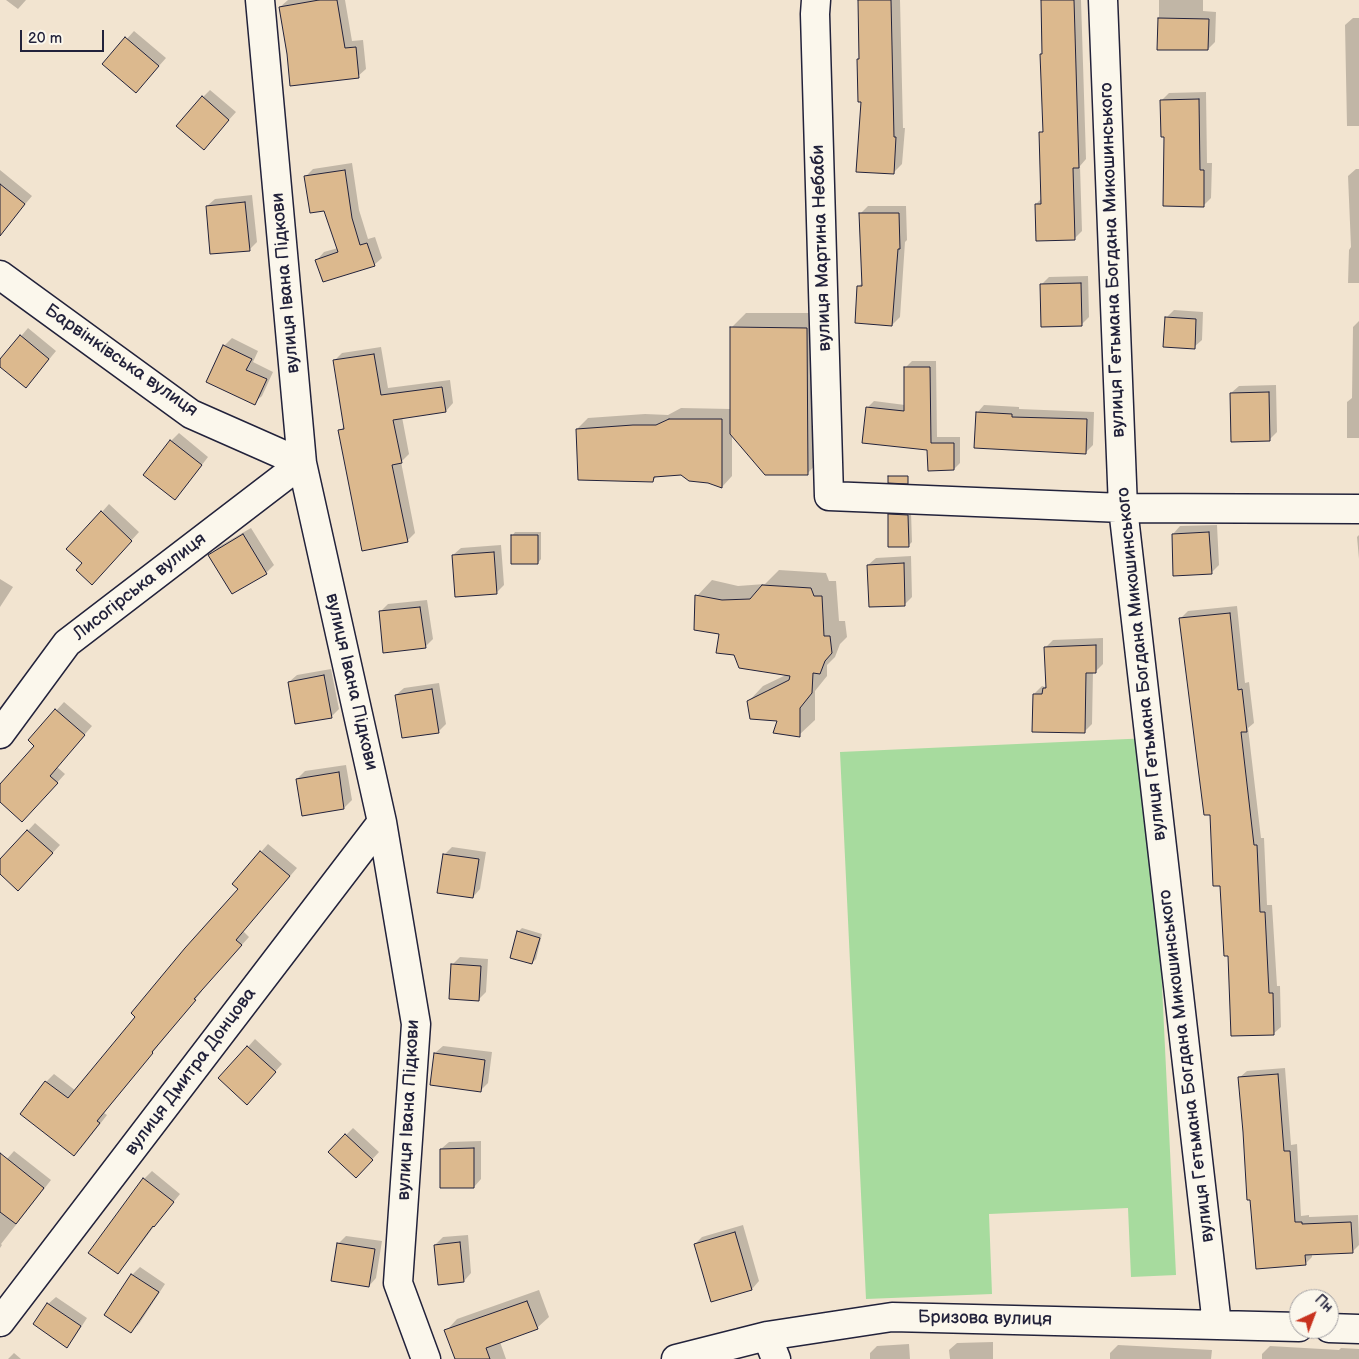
<!DOCTYPE html>
<meta charset="utf-8">
<style>
body{margin:0}
#map{position:relative;width:1359px;height:1359px;overflow:hidden;background:#f2e4d0;font-family:"Balsamiq Sans",sans-serif}
canvas{display:block}
.north{position:absolute;left:1289px;top:1289px;width:50px;height:50px;box-sizing:border-box;background:#fbf7ec;border:1px solid #a4a2a5;border-radius:50%;rotate:43deg;font-size:14px;font-weight:700;line-height:20px;text-align:center;color:#22223b}
.north::after{content:'';display:block;margin:auto;width:18px;height:22px;background:#c8321e;clip-path:polygon(50% 0,100% 100%,50% 72%,0 100%)}
.scale{position:absolute;left:20px;top:30px;width:84px;height:22px;box-sizing:border-box;border:2px solid #22223b;border-top:0;padding-left:6px;font-size:15px;line-height:18px;white-space:nowrap;color:#22223b;-webkit-text-stroke:4px #fbf7ec;paint-order:stroke}
</style>
<div id="map">
<canvas width="1359" height="1359"></canvas>
<div class="north">Пн</div>
<div class="scale">20 m</div>
</div>
<script>
const context = document.querySelector('canvas').getContext('2d');
context.lineJoin = 'round';
function paint(path, color) {
  context.fillStyle = color;
  context.fill(path, 'evenodd');
}
function toPath(rows) {
  const path = new Path2D();
  for (const r of rows) {
    path.moveTo(r[0], r[1]);
    for (let i = 2; i < r.length; i += 2) path.lineTo(r[i], r[i + 1]);
  }
  return path;
}
function trace(path, color, width, dash) {
  context.strokeStyle = color;
  context.lineWidth = width;
  context.lineCap = dash ? 'butt' : 'round';
  context.setLineDash(dash || []);
  context.stroke(path);
}
function drawText(font, color, halo, rows, align = 'center') {
  context.font = font + ' "Balsamiq Sans",sans-serif';
  context.lineWidth = 4;
  context.setLineDash([]);
  context.textBaseline = 'middle';
  context.strokeStyle = halo;
  context.fillStyle = color;
  for (const [text, x, y, turn = 0] of rows) {
    context.save();
    context.translate(x, y);
    context.rotate((+turn || 0) * Math.PI / 180);
    context.textAlign = isNaN(turn) ? turn : align;
    if (halo) context.strokeText(text, 0, 0);
    context.fillText(text, 0, 0);
    context.restore();
  }
}
paint(toPath([
 [1150,738,1176,1275,1131,1277,1128,1208,989,1214,992,1294,866,1299,840,752]
]), '#a7db9e');
paint(toPath([
 [6,0,26,0,18,9],
 [288,0,345,0,352,41,363,40,366,69,358,76,280,7],
 [859,0,900,0,903,128,905,128,902,164,893,173,862,101,858,60,860,57],
 [1041,0,1081,0,1086,159,1080,166,1082,231,1074,239,1036,204,1042,198,1041,133,1044,129],
 [1159,0,1203,0,1203,11,1216,12,1215,42,1208,49,1159,48],
 [1353,18,1359,18,1359,126,1347,126,1345,25],
 [134,31,166,58,143,84,104,64],
 [210,90,236,112,211,140,203,97],
 [1206,92,1207,163,1212,163,1211,198,1203,206,1166,135,1161,101,1169,93],
 [352,163,359,210,368,239,375,237,382,258,374,265,317,260,324,252,338,248,325,209,306,176,313,169],
 [1356,169,1359,169,1359,283,1348,283,1349,250,1351,247,1348,176],
 [0,170,32,196,0,234],
 [252,195,257,242,249,250,207,206,215,199],
 [868,206,906,206,907,240,905,242,900,317,892,325,858,287,863,282,860,214],
 [1088,276,1089,317,1081,325,1041,285,1049,277],
 [1174,310,1203,312,1202,340,1194,347,1166,318],
 [746,313,822,313,822,458,807,474,732,435,732,476,722,487,682,474,658,475,653,480,577,429,588,418,645,414,668,415,681,408,731,409,731,328],
 [1359,321,1359,438,1347,438,1347,402,1352,398,1353,327],
 [28,328,56,351,33,379,0,365,0,361],
 [232,338,258,351,253,362,273,372,262,396,254,403,224,346],
 [381,347,388,388,450,380,453,403,446,411,402,417,409,454,401,462,415,533,407,541,340,431,345,425,334,361,342,353],
 [912,361,936,361,937,437,960,437,960,463,954,469,928,449,867,408,874,401,905,405,905,368],
 [1276,385,1277,432,1269,440,1231,393,1239,386],
 [984,405,1019,407,1019,409,1094,412,1093,445,1086,452,977,413],
 [179,433,208,457,182,491,145,475,171,441],
 [109,504,139,532,99,576,102,512],
 [892,511,911,512,912,542,908,546,889,515],
 [1217,525,1219,565,1211,573,1173,534,1180,526],
 [251,528,274,565,266,573,210,555,218,547],
 [515,532,541,532,541,559,538,563,512,536],
 [1359,535,1359,559,1357,537],
 [501,545,504,585,497,592,453,555,461,548],
 [911,556,912,597,905,604,868,565,876,558],
 [779,570,826,573,829,581,836,581,839,621,845,621,847,637,840,644,835,657,827,665,827,676,815,691,815,720,799,735,778,720,748,702,763,686,788,674,735,654,697,596,712,580,738,586,765,584],
 [0,579,13,587,0,607],
 [427,600,433,639,425,647,380,612,388,604],
 [1237,606,1245,683,1249,682,1254,723,1248,728,1261,838,1264,838,1267,905,1272,905,1277,986,1280,986,1281,1027,1273,1034,1229,954,1211,813,1180,619,1188,611],
 [1103,638,1103,664,1096,671,1093,671,1092,724,1084,732,1034,694,1042,686,1045,687,1047,685,1046,647,1053,640],
 [331,669,339,709,331,717,289,682,297,675],
 [439,683,446,724,438,732,396,695,404,688],
 [64,702,92,726,57,767,65,774,30,813,0,800,0,786,36,746,30,740],
 [346,765,352,800,344,808,303,814,297,779,305,771],
 [35,823,60,845,26,882,0,873,0,861],
 [268,844,297,868,243,931,249,937,201,990,202,991,104,1113,107,1115,82,1147,74,1155,21,1114,46,1082,54,1074,76,1091,240,888,261,852],
 [452,847,486,852,480,889,473,897,444,855],
 [522,928,542,934,536,959,532,963,518,932],
 [460,957,488,959,486,992,479,999,452,965],
 [255,1039,282,1064,254,1095,248,1047],
 [443,1046,492,1052,488,1083,480,1091,435,1053],
 [1285,1068,1291,1145,1297,1144,1301,1216,1309,1215,1309,1217,1358,1215,1359,1245,1352,1252,1312,1253,1312,1257,1305,1264,1239,1078,1247,1071],
 [353,1128,379,1152,356,1177,346,1135],
 [481,1141,481,1179,474,1187,441,1149,449,1142],
 [14,1151,51,1180,1,1244,2,1245,0,1248,0,1167],
 [152,1171,180,1194,155,1225,125,1265,118,1273,90,1252,144,1179],
 [743,1225,759,1281,752,1289,711,1300,695,1244,702,1237],
 [468,1235,471,1273,464,1281,435,1245,443,1237],
 [346,1236,382,1241,376,1278,369,1286,338,1244],
 [140,1267,165,1284,139,1324,131,1332,106,1315,132,1275],
 [539,1290,549,1317,537,1328,500,1342,506,1359,456,1359,446,1331,457,1319],
 [56,1297,87,1318,74,1338,66,1346,48,1304],
 [993,1342,993,1359,950,1359,949,1350,957,1343],
 [909,1344,910,1359,870,1359,870,1353,877,1346],
 [1118,1345,1212,1350,1211,1359,1110,1359,1110,1353],
 [1270,1346,1339,1350,1341,1348,1359,1349,1359,1359,1262,1359,1262,1354],
 [14,1353,21,1359,8,1359]
]), '#0003');
const building = toPath([
 [319,0,337,0,345,48,356,47,359,78,290,86,287,54,279,7,319,0],
 [858,0,891,0,894,137,896,137,894,174,856,172,861,102,858,102,857,59,859,59,858,0],
 [1041,0,1074,0,1079,168,1073,168,1075,240,1036,241,1035,204,1041,204,1039,132,1043,132,1040,54,1042,54,1041,0],
 [1158,18,1209,19,1208,50,1157,50,1158,18],
 [125,37,159,66,136,93,102,64,125,37],
 [202,96,229,120,204,150,176,126,202,96],
 [1199,99,1200,170,1204,170,1204,207,1163,206,1164,137,1161,137,1160,100,1199,99],
 [345,170,352,218,360,245,367,243,375,266,323,282,315,260,338,252,324,211,310,213,304,176,345,170],
 [0,184,25,204,0,236,0,184],
 [245,202,250,251,210,254,206,206,245,202],
 [859,213,899,213,900,249,898,249,892,326,855,323,857,286,862,286,859,213],
 [1081,283,1082,326,1041,327,1040,284,1081,283],
 [1165,317,1196,319,1195,349,1163,347,1165,317],
 [730,327,807,328,808,475,765,475,730,434,730,327],
 [20,335,49,359,26,388,0,367,0,359,20,335],
 [223,345,252,359,246,370,267,379,255,405,206,382,223,345],
 [374,354,381,395,442,387,446,412,393,420,402,463,392,465,408,542,362,551,338,430,344,429,333,360,374,354],
 [904,367,930,367,931,443,954,443,954,470,928,471,927,450,862,443,866,407,904,411,904,367],
 [1269,392,1270,441,1231,442,1230,393,1269,392],
 [976,412,1012,414,1012,417,1087,419,1086,454,974,448,976,412],
 [669,419,722,419,722,488,708,483,689,481,681,475,654,477,653,482,578,480,576,429,633,425,656,425,669,419],
 [170,440,202,465,175,500,143,475,170,440],
 [888,476,908,476,908,484,888,483,888,476],
 [101,511,132,541,92,585,76,570,82,563,66,549,101,511],
 [888,514,908,515,909,547,888,547,888,514],
 [1209,532,1212,574,1173,576,1172,534,1209,532],
 [243,534,267,574,232,594,208,555,243,534],
 [511,535,538,535,538,564,511,564,511,535],
 [494,552,497,594,455,597,452,555,494,552],
 [904,563,905,606,869,607,867,565,904,563],
 [762,585,811,588,814,596,822,596,824,636,830,636,832,653,825,661,820,674,813,673,812,693,800,708,800,737,773,733,777,721,750,719,747,701,789,680,790,676,739,668,734,655,716,653,719,634,694,630,695,595,722,600,750,599,762,585],
 [420,607,426,648,383,653,379,611,420,607],
 [1230,613,1238,690,1242,689,1247,732,1241,732,1254,845,1257,845,1260,912,1265,912,1269,993,1273,993,1274,1035,1231,1036,1228,956,1224,956,1220,886,1213,886,1210,815,1204,815,1179,618,1230,613],
 [1096,645,1096,673,1086,673,1085,733,1032,732,1033,694,1042,694,1043,688,1046,688,1044,647,1096,645],
 [324,675,332,718,295,724,288,682,324,675],
 [432,689,439,733,402,738,395,695,432,689],
 [55,709,85,735,50,776,58,783,22,822,0,802,0,784,34,746,28,740,55,709],
 [339,772,344,809,302,816,296,779,339,772],
 [27,830,53,853,18,891,0,874,0,859,27,830],
 [260,851,290,876,236,940,242,945,194,999,196,1000,152,1052,153,1053,97,1121,100,1123,74,1156,20,1114,45,1081,68,1098,135,1017,131,1013,185,948,238,889,232,884,260,851],
 [443,854,479,859,473,898,437,893,443,854],
 [517,931,540,938,532,964,510,958,517,931],
 [451,964,481,966,479,1001,449,999,451,964],
 [247,1046,276,1072,247,1105,218,1078,247,1046],
 [434,1053,485,1060,481,1092,430,1085,434,1053],
 [1278,1074,1284,1151,1290,1151,1295,1222,1302,1222,1302,1224,1351,1222,1353,1253,1305,1255,1306,1265,1256,1269,1250,1200,1247,1200,1243,1132,1238,1077,1278,1074],
 [345,1134,373,1160,356,1178,328,1152,345,1134],
 [474,1148,474,1188,440,1188,440,1149,474,1148],
 [0,1153,44,1188,16,1224,0,1212,0,1153],
 [143,1178,174,1202,154,1227,153,1226,118,1274,88,1253,143,1178],
 [735,1232,752,1290,711,1302,694,1244,735,1232],
 [460,1242,464,1282,438,1285,434,1245,460,1242],
 [337,1243,375,1249,369,1287,331,1281,337,1243],
 [131,1274,159,1292,131,1333,104,1315,131,1274],
 [527,1301,538,1329,486,1348,490,1359,455,1359,444,1330,527,1301],
 [47,1303,81,1326,67,1348,33,1324,47,1303]
]);
paint(building, '#dcb98e');
trace(building, '#22223b', 1);
const street = toPath([
 [260,0,302,463,382,822,416,1024,398,1283,426,1359],
 [816,0,815,14,829,496,1123,508,1359,509],
 [1103,0,1123,508,1217,1325],
 [0,275,191,414,302,463,67,643,0,734],
 [0,1322,382,822],
 [1329,1328,1359,1329],
 [767,1336,776,1359],
 [676,1359,767,1336,892,1317,1299,1327]
]);
trace(street, '#22223b', 31);
trace(street, '#fbf7ec', 28);
drawText('18px', '#22223b', '#fbf7ec', [
 ["вулиця Мартина Небаби",822,248,-92],
 ["вулиця Гетьмана Богдана Микошинського",1113,260,-92],
 ["вулиця Івана Підкови",286,283,-95],
 ["Барвінківська вулиця",121,361,35],
 ["Лисогірська вулиця",140,587,-38],
 ["вулиця Гетьмана Богдана Микошинського",1142,664,-96],
 ["вулиця Івана Підкови",351,682,77],
 ["вулиця Гетьмана Богдана Микошинського",1187,1066,-97],
 ["вулиця Дмитра Донцова",191,1072,-53],
 ["вулиця Івана Підкови",409,1110,-87],
 ["Бризова вулиця",985,1319,1]
]);
</script>
